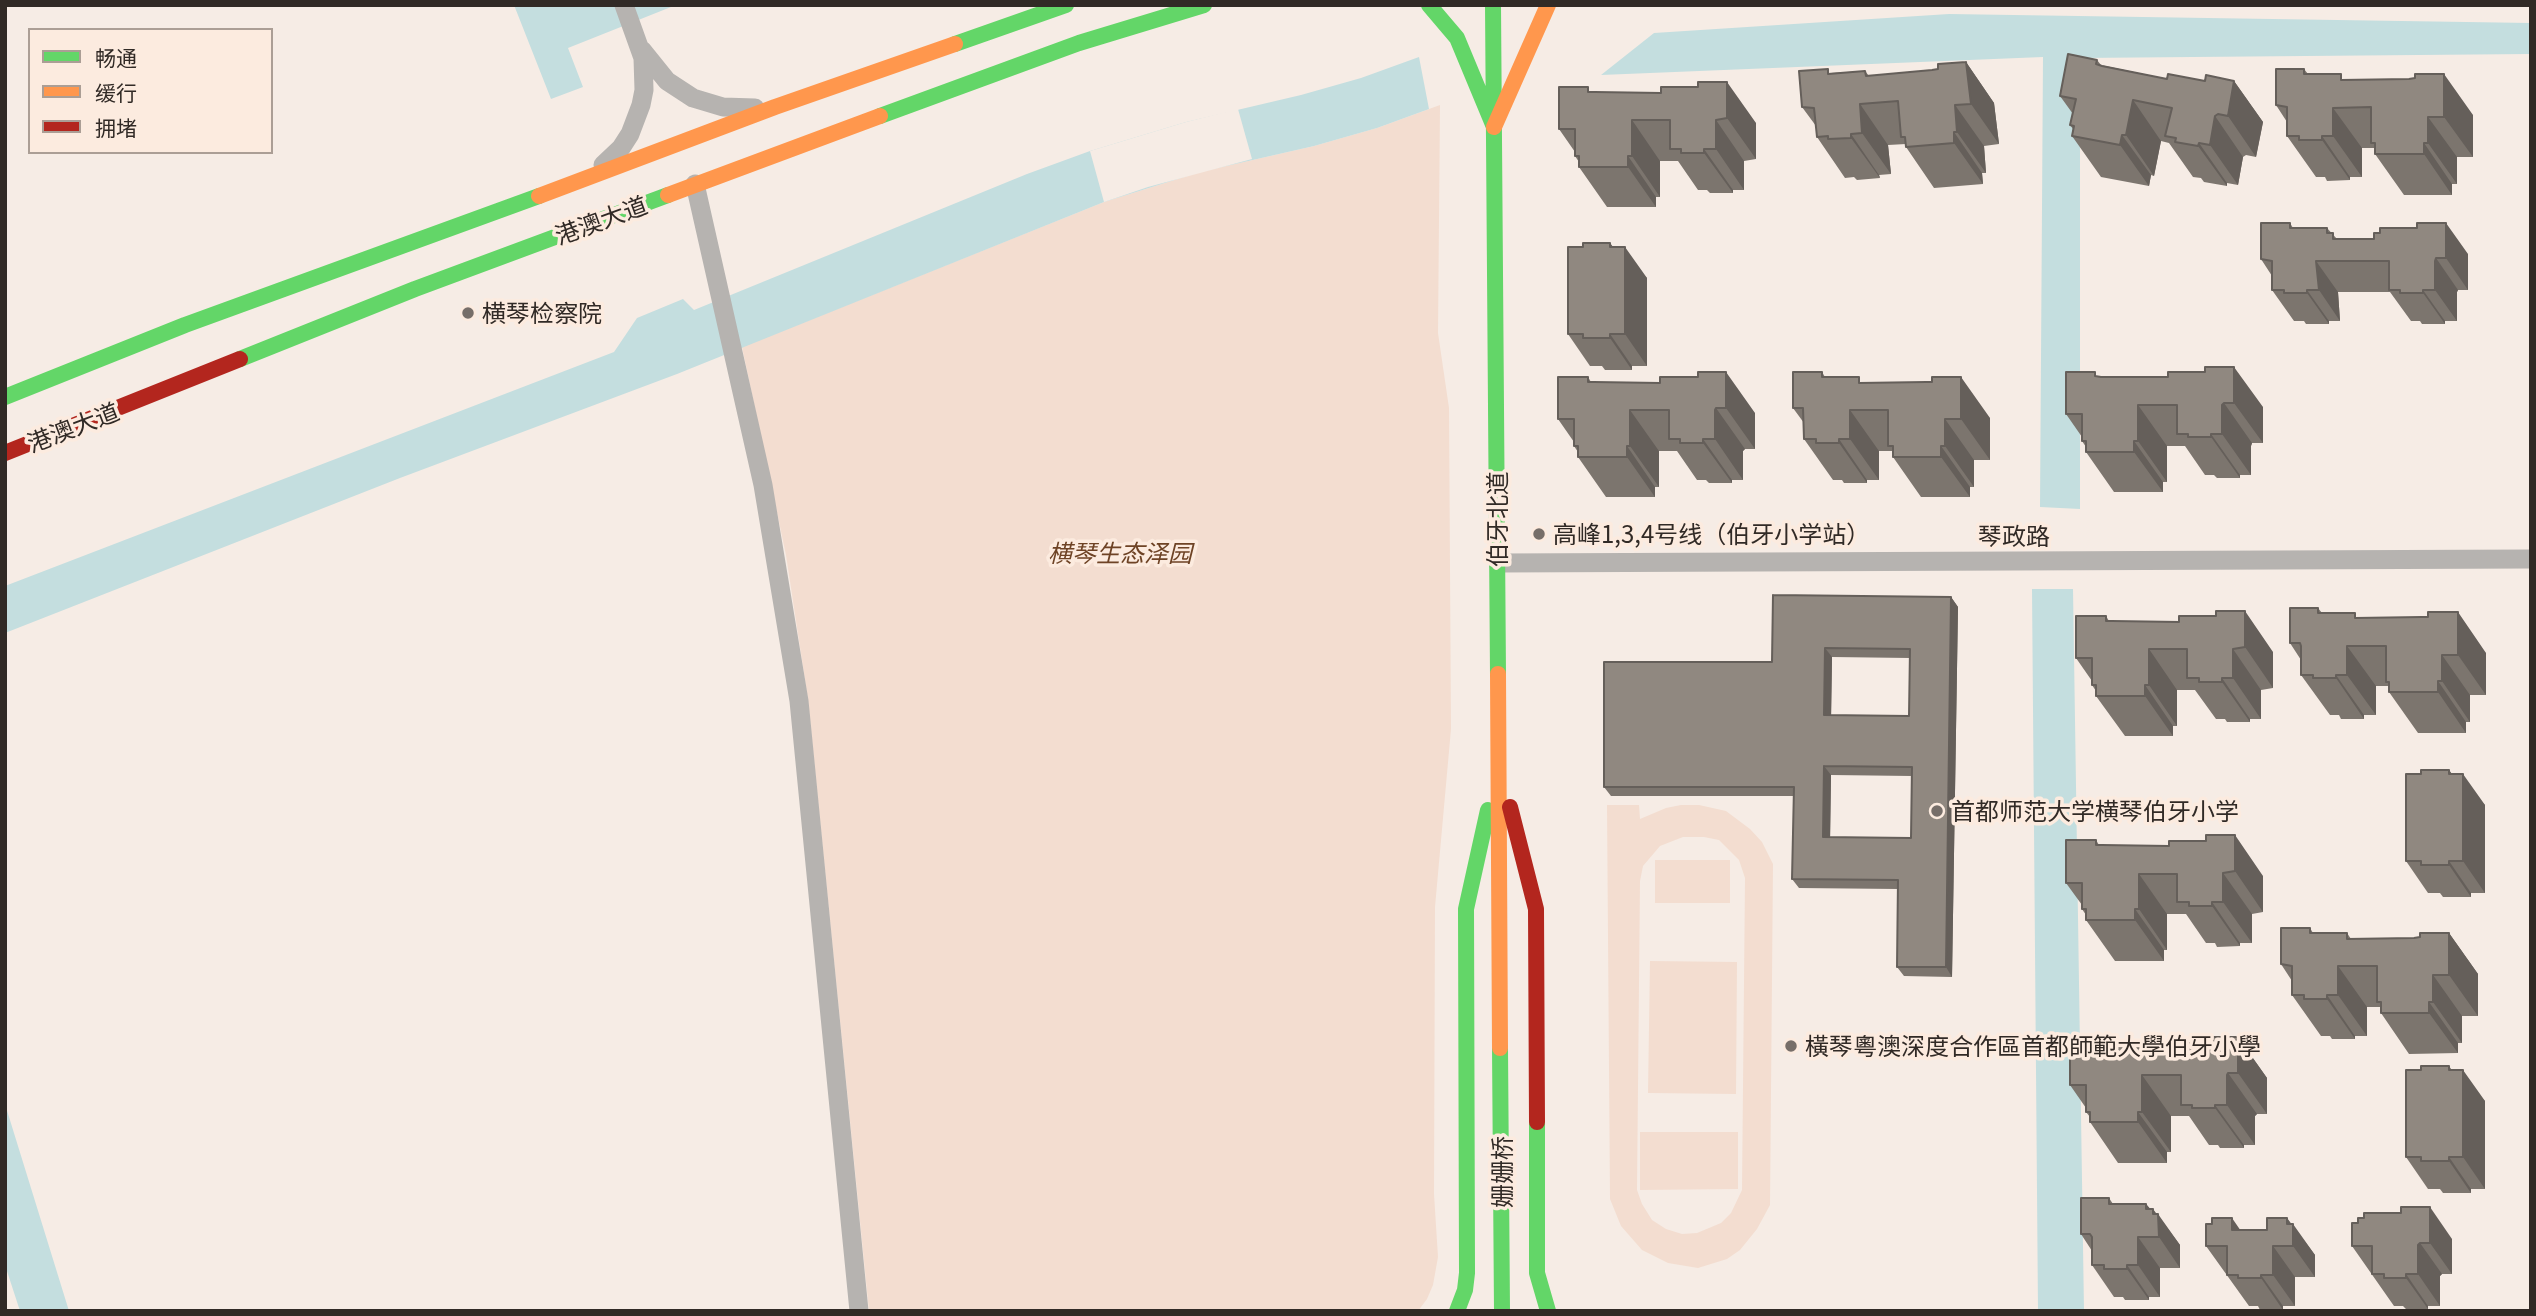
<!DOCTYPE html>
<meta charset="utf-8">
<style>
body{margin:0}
#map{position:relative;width:2536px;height:1316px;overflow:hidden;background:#f6ece5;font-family:Georgia,"Noto Sans SC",serif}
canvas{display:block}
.frame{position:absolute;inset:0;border:7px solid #312a26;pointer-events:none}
.legend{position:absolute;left:28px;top:28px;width:245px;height:126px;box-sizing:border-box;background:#fcebdf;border:2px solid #ab9e95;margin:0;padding:9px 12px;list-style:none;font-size:21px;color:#312a26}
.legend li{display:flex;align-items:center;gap:14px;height:35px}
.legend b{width:35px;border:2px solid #ab9e95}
</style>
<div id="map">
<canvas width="2536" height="1316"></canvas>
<div class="frame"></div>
<ul class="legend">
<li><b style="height:9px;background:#63d668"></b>畅通</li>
<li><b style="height:9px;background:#ff974d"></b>缓行</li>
<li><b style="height:9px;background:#b3261e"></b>拥堵</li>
</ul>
</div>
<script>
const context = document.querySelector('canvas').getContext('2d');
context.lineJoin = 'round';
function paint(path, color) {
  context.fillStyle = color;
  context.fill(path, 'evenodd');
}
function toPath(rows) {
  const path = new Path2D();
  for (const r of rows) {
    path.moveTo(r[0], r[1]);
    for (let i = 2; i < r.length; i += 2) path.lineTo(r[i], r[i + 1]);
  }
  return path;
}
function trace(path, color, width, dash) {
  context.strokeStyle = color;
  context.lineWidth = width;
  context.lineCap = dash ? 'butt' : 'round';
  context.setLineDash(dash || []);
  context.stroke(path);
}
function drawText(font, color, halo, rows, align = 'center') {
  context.font = font + ' Georgia,"Noto Sans SC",serif';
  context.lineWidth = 7;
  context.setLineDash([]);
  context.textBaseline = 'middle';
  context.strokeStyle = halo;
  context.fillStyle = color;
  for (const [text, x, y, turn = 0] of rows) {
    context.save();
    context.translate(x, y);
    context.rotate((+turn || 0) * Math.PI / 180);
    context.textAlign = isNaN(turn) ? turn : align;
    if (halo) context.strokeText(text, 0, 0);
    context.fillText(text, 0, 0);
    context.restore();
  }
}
paint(toPath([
 [1440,105,1438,333,1449,408,1451,729,1435,907,1434,1194,1438,1257,1433,1285,1427,1299,1418,1311,869,1311,808,700,786,555,742,347,1104,202,1200,172,1314,146,1377,128],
 [1607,805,1639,805,1640,819,1666,808,1681,805,1699,805,1726,811,1750,829,1762,842,1773,864,1770,1205,1757,1229,1740,1250,1727,1259,1698,1268,1668,1263,1642,1250,1621,1226,1610,1199],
 [1683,837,1704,837,1719,840,1739,860,1745,878,1742,1190,1731,1213,1721,1223,1697,1233,1682,1234,1666,1229,1652,1220,1642,1204,1637,1190,1640,881,1643,866,1660,846],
 [1655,860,1730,860,1730,903,1655,903],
 [1650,961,1737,962,1736,1094,1648,1093],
 [1640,1132,1738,1132,1738,1189,1640,1190]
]), '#f3ddd0');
paint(toPath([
 [514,5,676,5,568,48,583,87,551,99],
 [1949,14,2531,23,2531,54,2080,58,2080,509,2040,507,2043,57,1601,75,1654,33],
 [1419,57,1429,109,1377,128,1314,146,1200,172,1104,202,677,374,400,478,5,633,5,586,614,352,637,318,683,299,694,310,1027,174,1090,151,1186,122,1301,95,1361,78],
 [2032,589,2073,589,2084,1311,2038,1311],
 [5,1104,69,1311,20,1311,5,1265]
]), '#c4dedf');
paint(toPath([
 [1238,109,1252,159,1148,187,1104,202,1090,151,1186,122]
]), '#f6ece5');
trace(toPath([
 [642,50,667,81,693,98,723,107,755,108],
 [603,165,621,148,630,134,641,105,644,90,643,58,624,5],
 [695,184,763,485,799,701,859,1311],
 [1498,563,2531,559]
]), '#b6b3b0', 19);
trace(toPath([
 [1429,5,1457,38,1494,127],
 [1493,5,1498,674],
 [955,44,1066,5],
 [880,116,1079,43,1204,5],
 [240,359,415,289,668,195],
 [5,397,185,325,539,196],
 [1500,1048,1502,1311],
 [1537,1122,1537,1273,1548,1311],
 [1457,1311,1465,1290,1467,1273,1466,909,1488,810]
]), '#63d668', 16);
trace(toPath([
 [1494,127,1548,5],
 [668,195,880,116],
 [539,196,775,107,955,44],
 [1498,674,1500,1048]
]), '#ff974d', 16);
trace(toPath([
 [5,453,240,359],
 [1510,807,1536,909,1537,1122]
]), '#b3261e', 16);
paint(toPath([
 [2097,60,2101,65,2167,79,2234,81,2263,122,2256,157,2246,155,2243,157,2238,185,2227,183,2227,186,2204,182,2201,178,2193,177,2169,143,2161,141,2154,176,2151,175,2149,186,2101,177,2072,136,2073,129,2070,125,2073,114,2060,96],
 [1966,62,1994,103,1999,144,1984,146,1986,173,1982,173,1983,184,1934,188,1906,147,1906,144,1888,145,1891,174,1879,175,1880,178,1857,180,1854,177,1845,178,1817,137,1816,126,1802,107,1831,73,1865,71,1869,76,1932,70],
 [2304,69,2308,74,2345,80,2473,115,2473,157,2457,157,2457,184,2452,184,2452,195,2404,195,2375,154,2375,148,2362,148,2362,177,2350,177,2350,180,2327,181,2325,177,2316,177,2287,136,2287,122,2276,105],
 [1592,92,1756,123,1756,159,1744,161,1744,190,1733,190,1733,193,1710,193,1707,190,1698,190,1678,161,1660,161,1660,197,1656,197,1656,207,1607,207,1579,167,1579,162,1575,156,1575,152,1559,129],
 [2290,223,2293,228,2327,228,2337,239,2468,254,2468,290,2458,290,2457,292,2457,321,2445,321,2445,324,2422,324,2420,321,2411,321,2390,292,2338,292,2340,321,2329,321,2329,324,2306,324,2304,321,2294,321,2272,290,2272,276,2261,259],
 [1610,243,1613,247,1647,278,1647,366,1632,366,1632,370,1605,370,1602,366,1590,366,1568,334,1583,247],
 [1822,372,1825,377,1863,383,1990,418,1990,460,1974,460,1974,487,1970,487,1970,497,1921,497,1893,457,1892,451,1879,451,1879,480,1867,480,1867,483,1844,483,1842,480,1833,480,1804,439,1804,423,1793,408],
 [2098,376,2263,407,2263,443,2252,443,2251,446,2251,475,2240,475,2240,478,2217,478,2214,475,2205,475,2185,446,2167,446,2167,482,2163,482,2163,492,2114,492,2086,452,2086,447,2082,441,2082,437,2066,414],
 [1588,377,1591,382,1755,413,1755,449,1745,449,1743,451,1743,480,1732,480,1732,483,1709,483,1706,480,1697,480,1677,451,1659,451,1659,487,1655,487,1655,497,1606,497,1578,457,1578,452,1574,446,1574,442,1558,419],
 [1951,597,1958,607,1952,977,1904,976,1897,967,1898,889,1799,888,1792,879,1794,796,1611,796,1604,787,1772,662],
 [1832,657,1910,658,1909,716,1831,715],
 [1831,775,1912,776,1911,838,1830,837],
 [2318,608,2322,613,2359,618,2486,653,2486,695,2470,695,2470,722,2466,722,2466,733,2418,733,2389,692,2389,686,2376,686,2376,715,2364,715,2364,719,2341,719,2339,715,2330,715,2301,675,2301,660,2290,643],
 [2106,616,2109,621,2273,652,2273,688,2261,690,2261,719,2250,719,2250,722,2227,722,2225,719,2216,719,2195,690,2177,690,2177,726,2173,726,2173,736,2125,736,2096,696,2096,691,2092,685,2092,681,2076,658],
 [2449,770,2452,774,2485,805,2485,893,2471,893,2471,897,2443,897,2440,893,2428,893,2406,861,2421,774],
 [2096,840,2099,845,2263,876,2263,912,2252,914,2252,943,2240,943,2240,946,2217,947,2215,943,2206,943,2186,914,2167,914,2167,950,2164,950,2164,961,2115,961,2086,920,2086,915,2082,909,2082,905,2066,883],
 [2310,928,2313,933,2347,933,2351,939,2414,938,2449,933,2478,974,2478,1016,2462,1016,2462,1043,2458,1043,2458,1053,2409,1054,2381,1013,2380,1007,2367,1007,2367,1036,2355,1036,2355,1039,2332,1039,2330,1036,2321,1036,2292,995,2292,981,2281,964],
 [2238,1037,2267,1078,2267,1114,2257,1114,2255,1116,2255,1145,2244,1145,2244,1148,2220,1148,2218,1145,2209,1145,2189,1116,2171,1116,2171,1152,2167,1152,2167,1163,2118,1163,2090,1122,2090,1117,2086,1112,2086,1108,2070,1085,2102,1047,2172,1048],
 [2452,1070,2485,1101,2485,1189,2471,1189,2471,1193,2443,1193,2440,1189,2428,1189,2406,1157],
 [2109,1198,2113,1204,2146,1204,2150,1209,2153,1209,2180,1245,2180,1268,2160,1268,2160,1297,2149,1297,2149,1300,2125,1300,2123,1297,2114,1297,2092,1265,2092,1251,2081,1234],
 [2287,1218,2315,1255,2315,1277,2295,1277,2295,1306,2283,1306,2283,1310,2260,1310,2258,1306,2249,1306,2206,1246,2212,1224,2240,1230,2267,1230],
 [2358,1223,2452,1239,2452,1274,2442,1274,2440,1276,2440,1306,2428,1306,2428,1309,2406,1309,2403,1306,2394,1306,2352,1246]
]), '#7c756e');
paint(toPath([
 [1966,62,1994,103,1999,144,1971,104],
 [2444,74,2473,115,2473,157,2444,117],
 [2234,81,2263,122,2256,157,2228,116],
 [1727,82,1756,123,1756,159,1727,118],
 [2133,100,2161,141,2154,176,2126,135],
 [1860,104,1888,145,1891,174,1862,133],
 [1955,105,1984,146,1986,173,1957,132],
 [2333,108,2362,148,2362,177,2333,136],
 [2215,116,2243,157,2238,185,2210,145],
 [2428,117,2457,157,2457,184,2428,143],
 [1632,120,1660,161,1660,197,1632,156],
 [1716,120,1744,161,1744,190,1716,149],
 [1954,132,1982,173,1983,184,1954,143],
 [1851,134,1879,175,1880,178,1851,138],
 [2122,135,2151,175,2149,186,2120,145],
 [2322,136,2350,177,2350,180,2322,140],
 [2199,143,2227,183,2227,186,2198,146],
 [2424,143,2452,184,2452,195,2424,154],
 [1704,149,1733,190,1733,193,1704,153],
 [1628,156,1656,197,1656,207,1628,167],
 [2446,223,2468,254,2468,290,2446,258],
 [1610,243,1625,264,1625,247,1647,278,1647,366,1625,334],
 [2436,258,2458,290,2457,292,2457,321,2435,290,2435,261],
 [2316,261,2338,292,2340,321,2319,290],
 [2307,290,2329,321,2329,324,2307,293],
 [2423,290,2445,321,2445,324,2423,293],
 [1610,334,1632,366,1632,370,1610,338],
 [2234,367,2263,407,2263,443,2234,403],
 [1726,372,1755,413,1755,449,1726,408],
 [1961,377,1990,418,1990,460,1961,419],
 [2224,403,2252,443,2251,446,2251,475,2222,434,2222,405],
 [2138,405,2167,446,2167,482,2138,441],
 [1716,408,1745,449,1743,451,1743,480,1715,439,1715,410],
 [1630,410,1659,451,1659,487,1630,446],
 [1850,410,1879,451,1879,480,1850,439],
 [1945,419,1974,460,1974,487,1945,446],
 [2211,434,2240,475,2240,478,2211,437],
 [1703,439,1732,480,1732,483,1703,443],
 [1839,439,1867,480,1867,483,1839,443],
 [2134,441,2163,482,2163,492,2134,452],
 [1627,446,1655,487,1655,497,1627,457],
 [1941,446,1970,487,1970,497,1941,457],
 [1951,597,1958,607,1952,977,1946,967],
 [2245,611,2273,652,2273,688,2245,647],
 [2458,612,2486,653,2486,695,2458,655],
 [2347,646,2376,686,2376,715,2347,675],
 [1825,648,1832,657,1831,724,1824,715],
 [2149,649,2177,690,2177,726,2149,685],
 [2233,649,2261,690,2261,719,2233,678],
 [2442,655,2470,695,2470,722,2442,681],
 [2336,675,2364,715,2364,719,2336,678],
 [2222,678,2250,719,2250,722,2222,682],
 [2438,681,2466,722,2466,733,2438,692],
 [2145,685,2173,726,2173,736,2145,696],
 [1824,766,1831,775,1830,846,1823,837],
 [2449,770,2463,791,2463,774,2485,805,2485,893,2463,861],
 [2235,835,2263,876,2263,912,2235,871],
 [2449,861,2471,893,2471,897,2449,865],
 [2223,873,2252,914,2252,943,2223,902],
 [2139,874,2167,914,2167,950,2139,909],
 [2212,902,2240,943,2240,946,2212,906],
 [2135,909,2164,950,2164,961,2135,920],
 [2449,933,2478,974,2478,1016,2449,975],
 [2338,966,2367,1007,2367,1036,2338,995],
 [2433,975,2462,1016,2462,1043,2433,1002],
 [2327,995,2355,1036,2355,1039,2327,999],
 [2429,1002,2458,1043,2458,1053,2429,1013],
 [2238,1037,2267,1078,2267,1114,2238,1073],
 [2449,1066,2463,1087,2463,1070,2485,1101,2485,1189,2463,1157],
 [2228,1073,2257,1114,2255,1116,2255,1145,2227,1105,2227,1075],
 [2142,1075,2171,1116,2171,1152,2142,1112],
 [2215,1105,2244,1145,2244,1148,2215,1108],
 [2138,1112,2167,1152,2167,1163,2138,1122],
 [2449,1157,2471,1189,2471,1193,2449,1161],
 [2146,1204,2153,1212,2153,1209,2158,1217,2158,1214,2180,1245,2180,1268,2159,1237,2146,1209],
 [2430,1207,2452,1239,2452,1274,2430,1243],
 [2232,1218,2254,1250,2232,1230],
 [2287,1218,2293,1227,2293,1224,2315,1255,2315,1277,2293,1246,2287,1224],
 [2138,1237,2160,1268,2160,1297,2138,1265],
 [2420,1243,2442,1274,2440,1276,2440,1306,2418,1274,2418,1245],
 [2273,1246,2295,1277,2295,1306,2273,1275],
 [2127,1265,2149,1297,2149,1300,2127,1269],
 [2406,1274,2428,1306,2428,1309,2406,1278],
 [2261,1275,2283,1306,2283,1310,2261,1278]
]), '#655f5a');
const building = toPath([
 [2068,54,2097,60,2096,64,2102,66,2167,79,2168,74,2205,81,2206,75,2234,81,2228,116,2218,114,2215,116,2210,145,2199,143,2198,146,2175,142,2176,138,2165,136,2172,108,2133,100,2126,135,2122,135,2120,145,2072,136,2074,126,2070,125,2076,99,2060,96,2068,54],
 [1966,62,1971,104,1955,105,1957,132,1954,132,1954,143,1906,147,1905,137,1901,137,1898,101,1860,104,1862,133,1851,134,1851,138,1828,139,1828,136,1817,137,1814,108,1802,107,1799,71,1828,69,1828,74,1865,71,1866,76,1932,70,1938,69,1938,64,1966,62],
 [2276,69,2304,69,2304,74,2341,74,2341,80,2409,79,2415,78,2415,74,2444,74,2444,117,2428,117,2428,143,2424,143,2424,154,2375,154,2375,143,2371,143,2371,107,2333,108,2333,136,2322,136,2322,140,2299,140,2299,136,2287,136,2287,107,2276,105,2276,69],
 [1698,82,1727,82,1727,118,1716,120,1716,149,1704,149,1704,153,1681,153,1681,149,1670,149,1670,120,1632,120,1632,156,1628,156,1628,167,1579,167,1579,156,1575,156,1575,129,1559,129,1559,87,1588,87,1588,92,1595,92,1661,93,1661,87,1698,87,1698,82],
 [2261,223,2290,223,2290,228,2327,228,2327,233,2333,233,2333,239,2374,239,2374,233,2380,233,2380,228,2417,228,2417,223,2446,223,2446,258,2436,258,2435,261,2435,290,2423,290,2423,293,2400,293,2400,290,2389,290,2389,261,2316,261,2319,290,2307,290,2307,293,2284,293,2284,290,2272,290,2272,261,2261,259,2261,223],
 [1583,243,1610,243,1610,247,1625,247,1625,334,1610,334,1610,338,1583,338,1583,334,1568,334,1568,247,1583,247,1583,243],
 [2205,367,2234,367,2234,403,2224,403,2222,405,2222,434,2211,434,2211,437,2188,437,2188,434,2177,434,2177,405,2138,405,2138,441,2134,441,2134,452,2086,452,2086,441,2082,441,2082,414,2066,414,2066,372,2095,372,2095,376,2101,377,2168,377,2168,372,2205,372,2205,367],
 [1698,372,1726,372,1726,408,1716,408,1715,410,1715,439,1703,439,1703,443,1680,443,1680,439,1669,439,1669,410,1630,410,1630,446,1627,446,1627,457,1578,457,1578,446,1574,446,1574,419,1558,419,1558,377,1588,377,1588,382,1594,382,1660,383,1660,377,1698,377,1698,372],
 [1793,372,1822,372,1822,377,1859,377,1859,383,1926,382,1932,382,1932,377,1961,377,1961,419,1945,419,1945,446,1941,446,1941,457,1893,457,1893,446,1888,446,1888,410,1850,410,1850,439,1839,439,1839,443,1816,443,1816,439,1804,439,1803,408,1793,408,1793,372],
 [1773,595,1951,597,1946,967,1897,967,1898,880,1792,879,1794,787,1604,787,1604,662,1772,662,1773,595],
 [1825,648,1910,649,1909,716,1824,715,1825,648],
 [1824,766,1912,767,1911,838,1823,837,1824,766],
 [2290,608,2318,608,2318,613,2355,613,2355,618,2422,617,2428,617,2428,612,2458,612,2458,655,2442,655,2442,681,2438,681,2438,692,2389,692,2389,682,2386,682,2386,646,2347,646,2347,675,2336,675,2336,678,2313,678,2313,675,2301,675,2301,646,2300,643,2290,643,2290,608],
 [2216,611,2245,611,2245,647,2233,649,2233,678,2222,678,2222,682,2199,682,2199,678,2187,678,2187,649,2149,649,2149,685,2145,685,2145,696,2096,696,2096,685,2092,685,2092,658,2076,658,2076,616,2106,616,2106,621,2112,621,2179,622,2179,616,2216,616,2216,611],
 [2421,770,2449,770,2449,774,2463,774,2463,861,2449,861,2449,865,2421,865,2421,861,2406,861,2406,774,2421,774,2421,770],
 [2206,835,2235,835,2235,871,2223,873,2223,902,2212,902,2212,906,2189,906,2189,902,2177,902,2177,874,2139,874,2139,909,2135,909,2135,920,2086,920,2086,909,2082,909,2082,883,2066,883,2066,840,2096,840,2096,845,2102,845,2169,846,2169,841,2206,841,2206,835],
 [2281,928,2310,928,2310,933,2347,933,2347,939,2414,938,2420,937,2420,933,2449,933,2449,975,2433,975,2433,1002,2429,1002,2429,1013,2381,1013,2381,1002,2377,1002,2377,966,2338,966,2338,995,2327,995,2327,999,2304,999,2304,995,2292,995,2292,966,2281,964,2281,928],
 [2209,1037,2238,1037,2238,1073,2228,1073,2227,1075,2227,1105,2215,1105,2215,1108,2192,1108,2192,1105,2181,1105,2181,1075,2142,1075,2142,1112,2138,1112,2138,1122,2090,1122,2090,1112,2086,1112,2086,1085,2070,1085,2070,1043,2099,1043,2099,1047,2105,1047,2172,1048,2172,1043,2209,1043,2209,1037],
 [2421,1066,2449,1066,2449,1070,2463,1070,2463,1157,2449,1157,2449,1161,2421,1161,2421,1157,2406,1157,2406,1070,2421,1070,2421,1066],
 [2081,1198,2109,1198,2109,1204,2146,1204,2146,1209,2153,1209,2153,1214,2158,1214,2159,1237,2138,1237,2138,1265,2127,1265,2127,1269,2104,1269,2104,1265,2092,1265,2092,1237,2090,1234,2081,1234,2081,1198],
 [2401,1207,2430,1207,2430,1243,2420,1243,2418,1245,2418,1274,2406,1274,2406,1278,2384,1278,2384,1274,2372,1274,2372,1246,2352,1246,2352,1223,2358,1223,2358,1218,2364,1218,2364,1213,2401,1213,2401,1207],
 [2212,1218,2232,1218,2232,1230,2267,1230,2267,1218,2287,1218,2287,1224,2293,1224,2293,1246,2273,1246,2273,1275,2261,1275,2261,1278,2238,1278,2238,1275,2227,1275,2227,1246,2206,1246,2206,1224,2212,1224,2212,1218]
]);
paint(building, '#908880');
trace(building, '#655f5a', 2);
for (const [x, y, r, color] of [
 [468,313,7,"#766e69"],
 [1539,534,7,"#766e69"],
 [1937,811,7,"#766e69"],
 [1791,1046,7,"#766e69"]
]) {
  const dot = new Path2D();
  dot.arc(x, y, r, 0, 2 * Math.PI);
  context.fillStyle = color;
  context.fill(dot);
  trace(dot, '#fcebdf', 2.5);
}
drawText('24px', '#312a26', '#fcebdf', [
 ["港澳大道",601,220,-20],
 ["港澳大道",73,427,-21],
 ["伯牙北道",1497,519,-90],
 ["琴政路",2014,536],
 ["姗姗桥",1502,1172,-90]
]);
drawText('24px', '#312a26', '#fcebdf', [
 ["横琴检察院",482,313],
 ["高峰1,3,4号线（伯牙小学站）",1553,534],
 ["首都师范大学横琴伯牙小学",1951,811],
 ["橫琴粵澳深度合作區首都師範大學伯牙小學",1805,1046]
], 'left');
drawText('italic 24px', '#6e4325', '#fcebdf', [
 ["横琴生态泽园",1120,553]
]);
</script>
